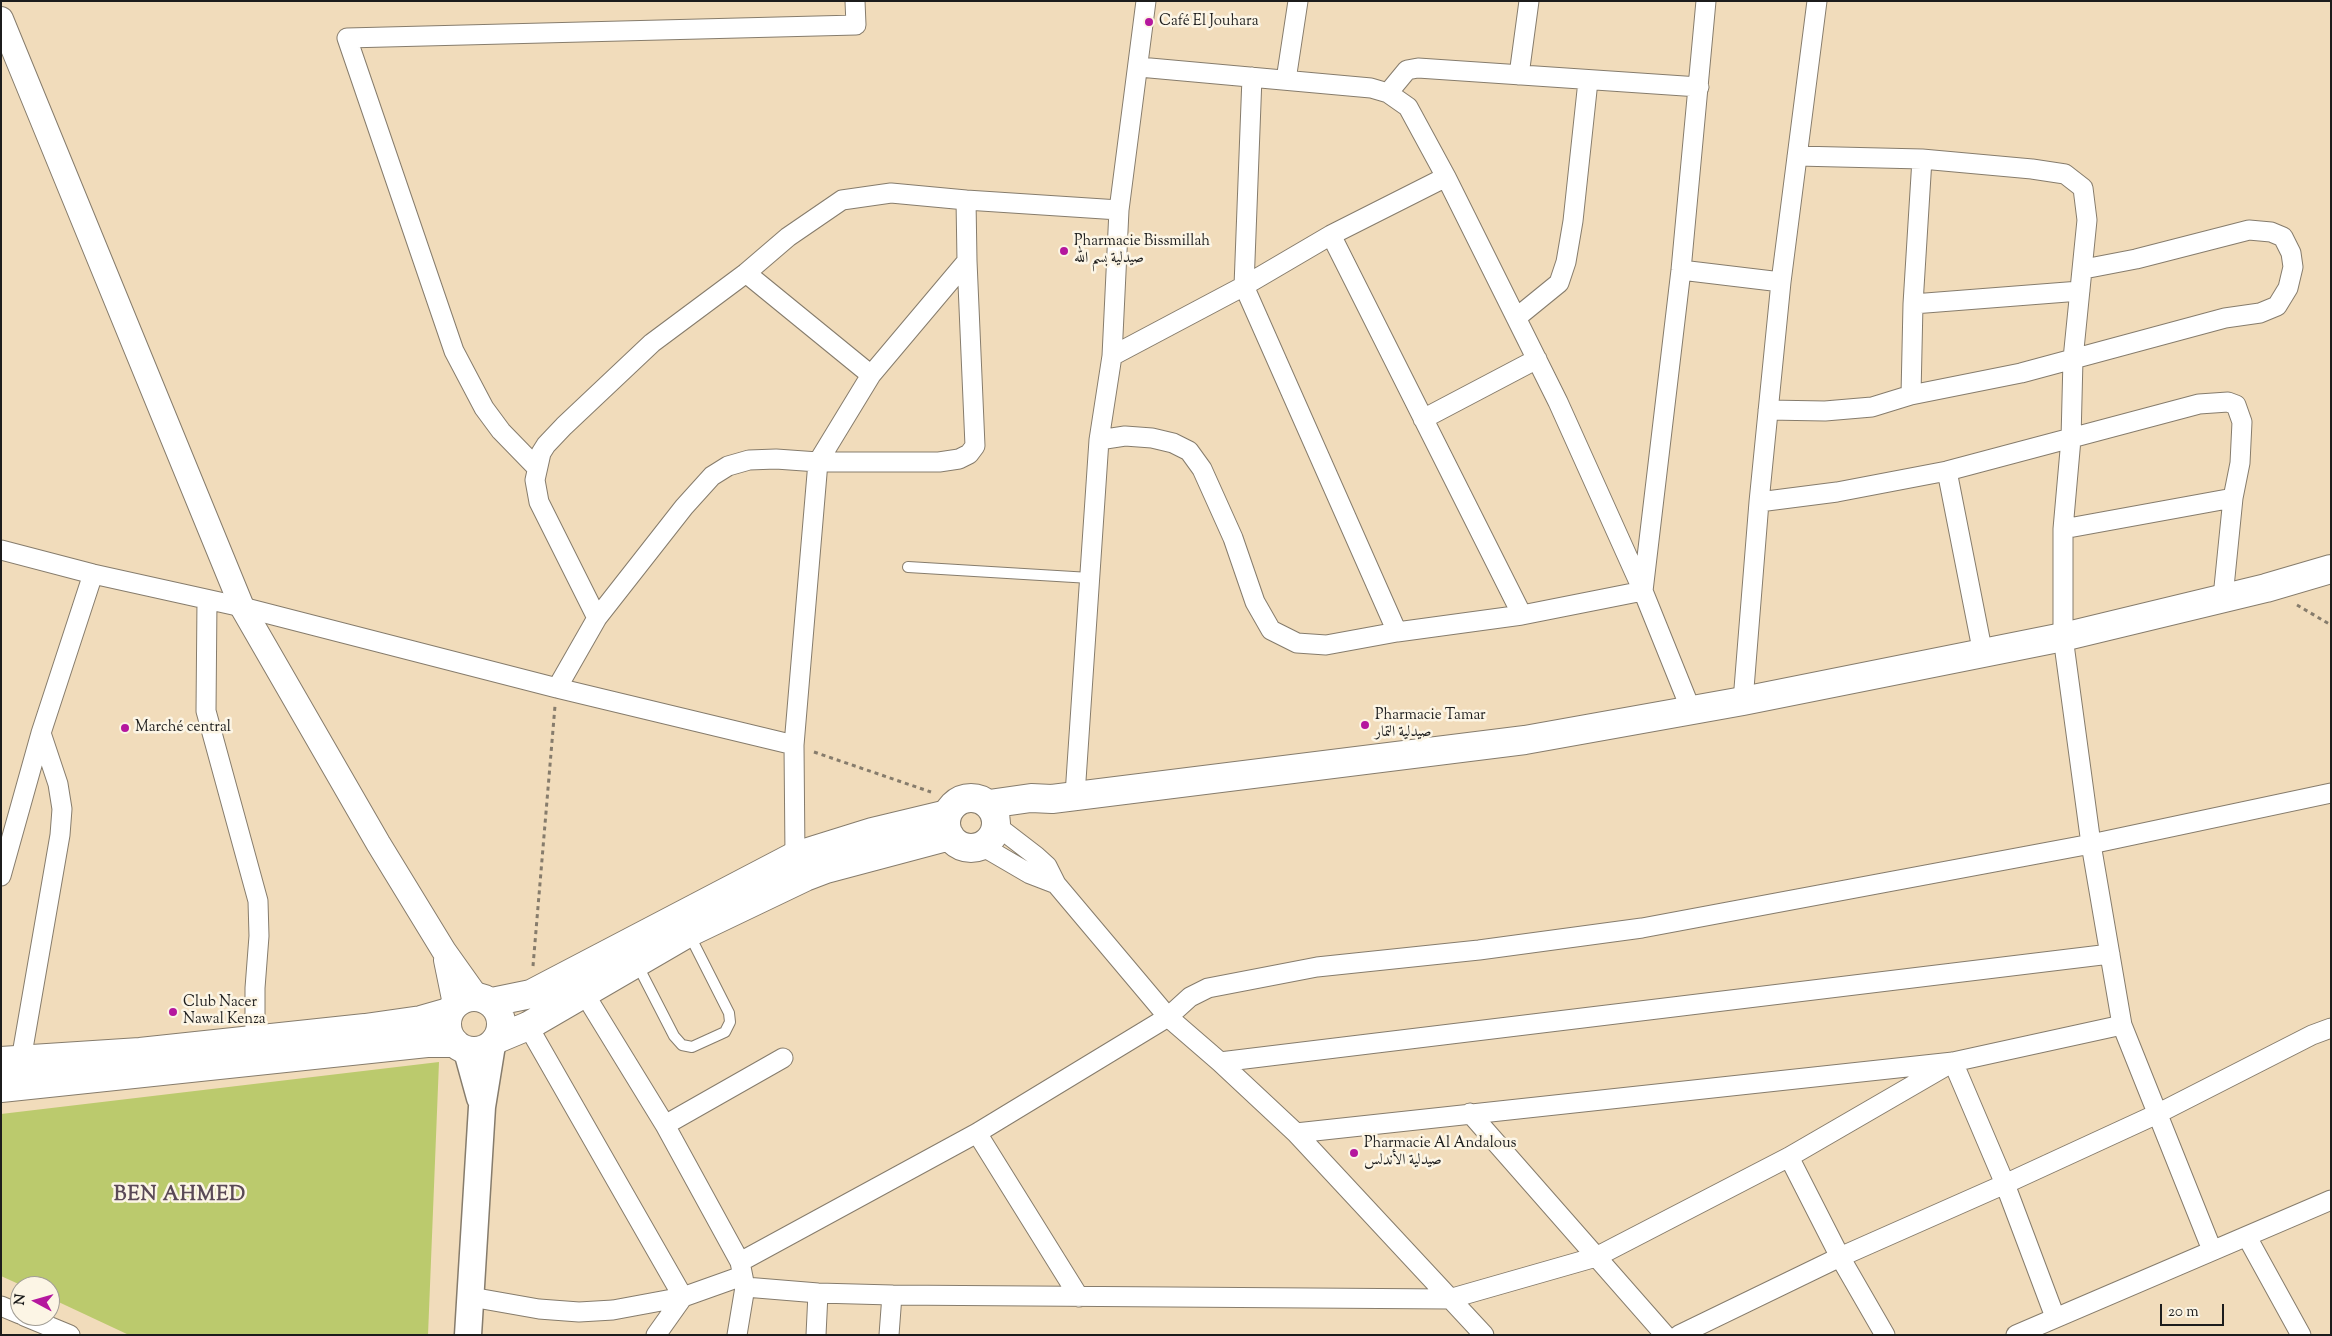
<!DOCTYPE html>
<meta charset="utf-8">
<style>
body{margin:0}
#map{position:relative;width:2332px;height:1336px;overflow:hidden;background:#f1dcbb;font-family:"Sorts Mill Goudy",serif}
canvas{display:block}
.frame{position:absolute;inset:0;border:2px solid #1c1c1c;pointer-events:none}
.north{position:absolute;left:10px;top:1276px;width:50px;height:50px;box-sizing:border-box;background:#fcf5e5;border:1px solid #a29e95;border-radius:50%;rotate:276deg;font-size:14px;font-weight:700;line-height:20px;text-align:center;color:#1c1c1c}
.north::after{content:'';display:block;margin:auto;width:18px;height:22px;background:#b5179e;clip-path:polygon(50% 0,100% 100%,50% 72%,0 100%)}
.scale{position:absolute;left:2160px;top:1304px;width:64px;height:22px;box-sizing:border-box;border:2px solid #1c1c1c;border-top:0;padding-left:6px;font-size:15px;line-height:18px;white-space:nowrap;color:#1c1c1c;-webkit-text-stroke:4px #fcf5e5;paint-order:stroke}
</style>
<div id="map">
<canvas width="2332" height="1336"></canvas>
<div class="frame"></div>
<div class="north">N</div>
<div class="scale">20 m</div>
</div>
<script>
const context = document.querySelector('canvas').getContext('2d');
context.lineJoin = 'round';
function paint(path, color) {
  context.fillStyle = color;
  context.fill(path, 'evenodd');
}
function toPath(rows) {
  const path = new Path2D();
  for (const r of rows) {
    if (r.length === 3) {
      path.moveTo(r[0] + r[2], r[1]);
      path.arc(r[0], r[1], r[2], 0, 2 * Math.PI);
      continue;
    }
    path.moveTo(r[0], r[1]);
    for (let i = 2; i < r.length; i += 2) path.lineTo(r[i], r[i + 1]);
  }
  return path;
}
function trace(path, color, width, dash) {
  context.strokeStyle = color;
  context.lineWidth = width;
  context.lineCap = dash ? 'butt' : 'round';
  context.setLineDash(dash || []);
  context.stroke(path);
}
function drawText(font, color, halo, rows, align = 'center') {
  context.font = font + ' "Sorts Mill Goudy",Amiri,serif';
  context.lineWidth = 5;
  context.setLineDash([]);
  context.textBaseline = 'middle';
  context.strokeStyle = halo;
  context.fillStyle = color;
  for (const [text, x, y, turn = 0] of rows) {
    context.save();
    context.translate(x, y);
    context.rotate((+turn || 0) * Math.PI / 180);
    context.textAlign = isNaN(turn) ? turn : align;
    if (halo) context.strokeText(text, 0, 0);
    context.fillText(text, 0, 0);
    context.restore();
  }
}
paint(toPath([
 [439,1062,428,1335,129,1335,50,1298,50,1286,23,1286,1,1276,1,1114]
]), '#bbca6d');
const service = toPath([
 [908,567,1090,578],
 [637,964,674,1036,682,1045,692,1047,725,1032,730,1022,729,1013,689,934]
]);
const minor = toPath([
 [1139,67,1371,88,1388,93,1408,107,1446,177,1558,402,1643,591,1691,710],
 [1519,75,1529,1],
 [1252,77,1244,286,1397,632],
 [1286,80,1298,1],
 [1388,93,1407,70,1418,68,1699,87],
 [1797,156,1922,159,2032,169,2065,174,2083,188,2087,220,2073,359,2071,439,2063,529,2063,637,2091,844,2122,1025,2212,1250],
 [1331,235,1522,615],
 [1681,270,1781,282],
 [746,273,871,375],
 [1913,304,2080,291],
 [1516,318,1559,283,1566,262,1573,221,1588,81],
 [1112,356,1244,286,1331,235,1446,177],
 [1911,395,1913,304,1922,159],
 [1768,410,1825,411,1872,407,1911,395,2021,373,2225,318,2260,313,2277,306,2288,288,2293,267,2291,253,2283,237,2271,232,2249,230,2136,259,2084,269],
 [1423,419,1537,359],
 [1099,440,1125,436,1152,438,1173,443,1189,451,1202,469,1233,538,1255,602,1271,630,1297,643,1326,645,1397,632,1522,615,1643,591,1681,270,1706,1],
 [537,468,501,431,484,408,454,351,347,38,856,25,855,1],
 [1947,471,1983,654],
 [1759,502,1837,492,1947,471,2199,404,2228,402,2236,405,2242,422,2240,463,2233,498,2223,597],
 [2063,529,2233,498],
 [1,550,93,574,242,607,557,688,794,745],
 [207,600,206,711,258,901,259,936,255,988,255,1038],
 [597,618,539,502,535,480,541,453,546,445,564,426,652,343,746,273,788,237,842,200,891,193,966,200],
 [557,688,597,618,684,507,712,476,728,466,749,460,776,459,818,462,939,462,959,459,969,454,975,446,967,261],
 [1743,701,1759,502,1781,282,1817,1],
 [1075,795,1099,440,1112,356,1119,210,1146,1],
 [997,826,1036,856,1047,866,1056,884,1168,1017,1220,1062,1296,1133,1484,1335],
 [982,846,1030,874,1056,884],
 [795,856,794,745,818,462,871,375,967,261,966,200,1119,210],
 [1,876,41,733,93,574],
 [584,993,665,1125,740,1262,745,1287,737,1335],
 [528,1026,683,1297,656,1335],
 [21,1060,60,835,62,809,58,784,41,733],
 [1220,1062,2110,954],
 [1470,1113,1665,1335],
 [665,1125,783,1058],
 [977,1133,1079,1297],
 [1296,1133,1953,1062,2122,1025],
 [1789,1157,1840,1257,1885,1335],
 [2247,1237,2301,1335],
 [740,1262,977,1133,1168,1017,1190,997,1208,988,1317,967,1479,950,1642,928,2091,844,2331,793],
 [745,1287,818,1293,892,1295,1449,1299,1596,1257,1789,1157,1953,1062,2005,1184,2055,1317],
 [471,1297,539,1309,579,1312,613,1310,683,1297,742,1276],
 [1,1306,20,1314],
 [24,1316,70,1335],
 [816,1335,818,1293],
 [889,1335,892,1295],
 [1679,1335,1840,1257,2005,1184,2157,1114,2312,1035,2331,1028],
 [2016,1335,2331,1200]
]);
const tertiary = toPath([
 [1,19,242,607,378,843,444,951,476,996],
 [446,960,455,1004]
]);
const secondary = toPath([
 [467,1051,480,1098],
 [468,1335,482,1107,492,1045]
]);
const primary = toPath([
 [971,823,25],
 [989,804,1031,798,1052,799,1525,740,1743,701,2063,637,2266,588,2331,569],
 [474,1024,27],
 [492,1002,531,994,795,856,872,832,947,814],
 [497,1039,528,1026,688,933,805,877,826,869,950,836],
 [1,1061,140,1052,365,1028,421,1020,449,1012],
 [1,1088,427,1043,455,1043]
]);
trace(service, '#867c6c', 12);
trace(minor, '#867c6c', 21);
trace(tertiary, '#867c6c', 26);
trace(secondary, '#867c6c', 29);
trace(primary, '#867c6c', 30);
trace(toPath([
 [2297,605,2331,625],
 [814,752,931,792],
 [533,966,555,706]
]), '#867c6c', 3, [4, 4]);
trace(service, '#fff', 10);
trace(minor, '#fff', 19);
trace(tertiary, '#fff', 24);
trace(secondary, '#fff', 26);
trace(primary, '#fff', 28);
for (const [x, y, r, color] of [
 [1149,22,5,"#b5179e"],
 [1064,251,5,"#b5179e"],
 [1365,725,5,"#b5179e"],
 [125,728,5,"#b5179e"],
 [173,1012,5,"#b5179e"],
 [1354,1153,5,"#b5179e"]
]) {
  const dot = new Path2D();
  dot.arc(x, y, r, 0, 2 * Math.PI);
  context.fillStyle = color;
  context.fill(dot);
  trace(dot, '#fcf5e5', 2);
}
drawText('15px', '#1c1c1c', '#fcf5e5', [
 ["Café El Jouhara",1159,22],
 ["Pharmacie Bissmillah",1074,242],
 ["صيدلية بسم الله",1074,259],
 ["Pharmacie Tamar",1375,716],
 ["صيدلية التمار",1375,733],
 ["Marché central",135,728],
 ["Club Nacer",183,1003],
 ["Nawal Kenza",183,1020],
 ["Pharmacie Al Andalous",1364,1144],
 ["صيدلية الأندلس",1364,1161]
], 'left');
context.letterSpacing = '1px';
drawText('bold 20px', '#5a4956', '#fcf5e5', [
 ["BEN AHMED",180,1197]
]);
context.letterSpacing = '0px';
</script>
